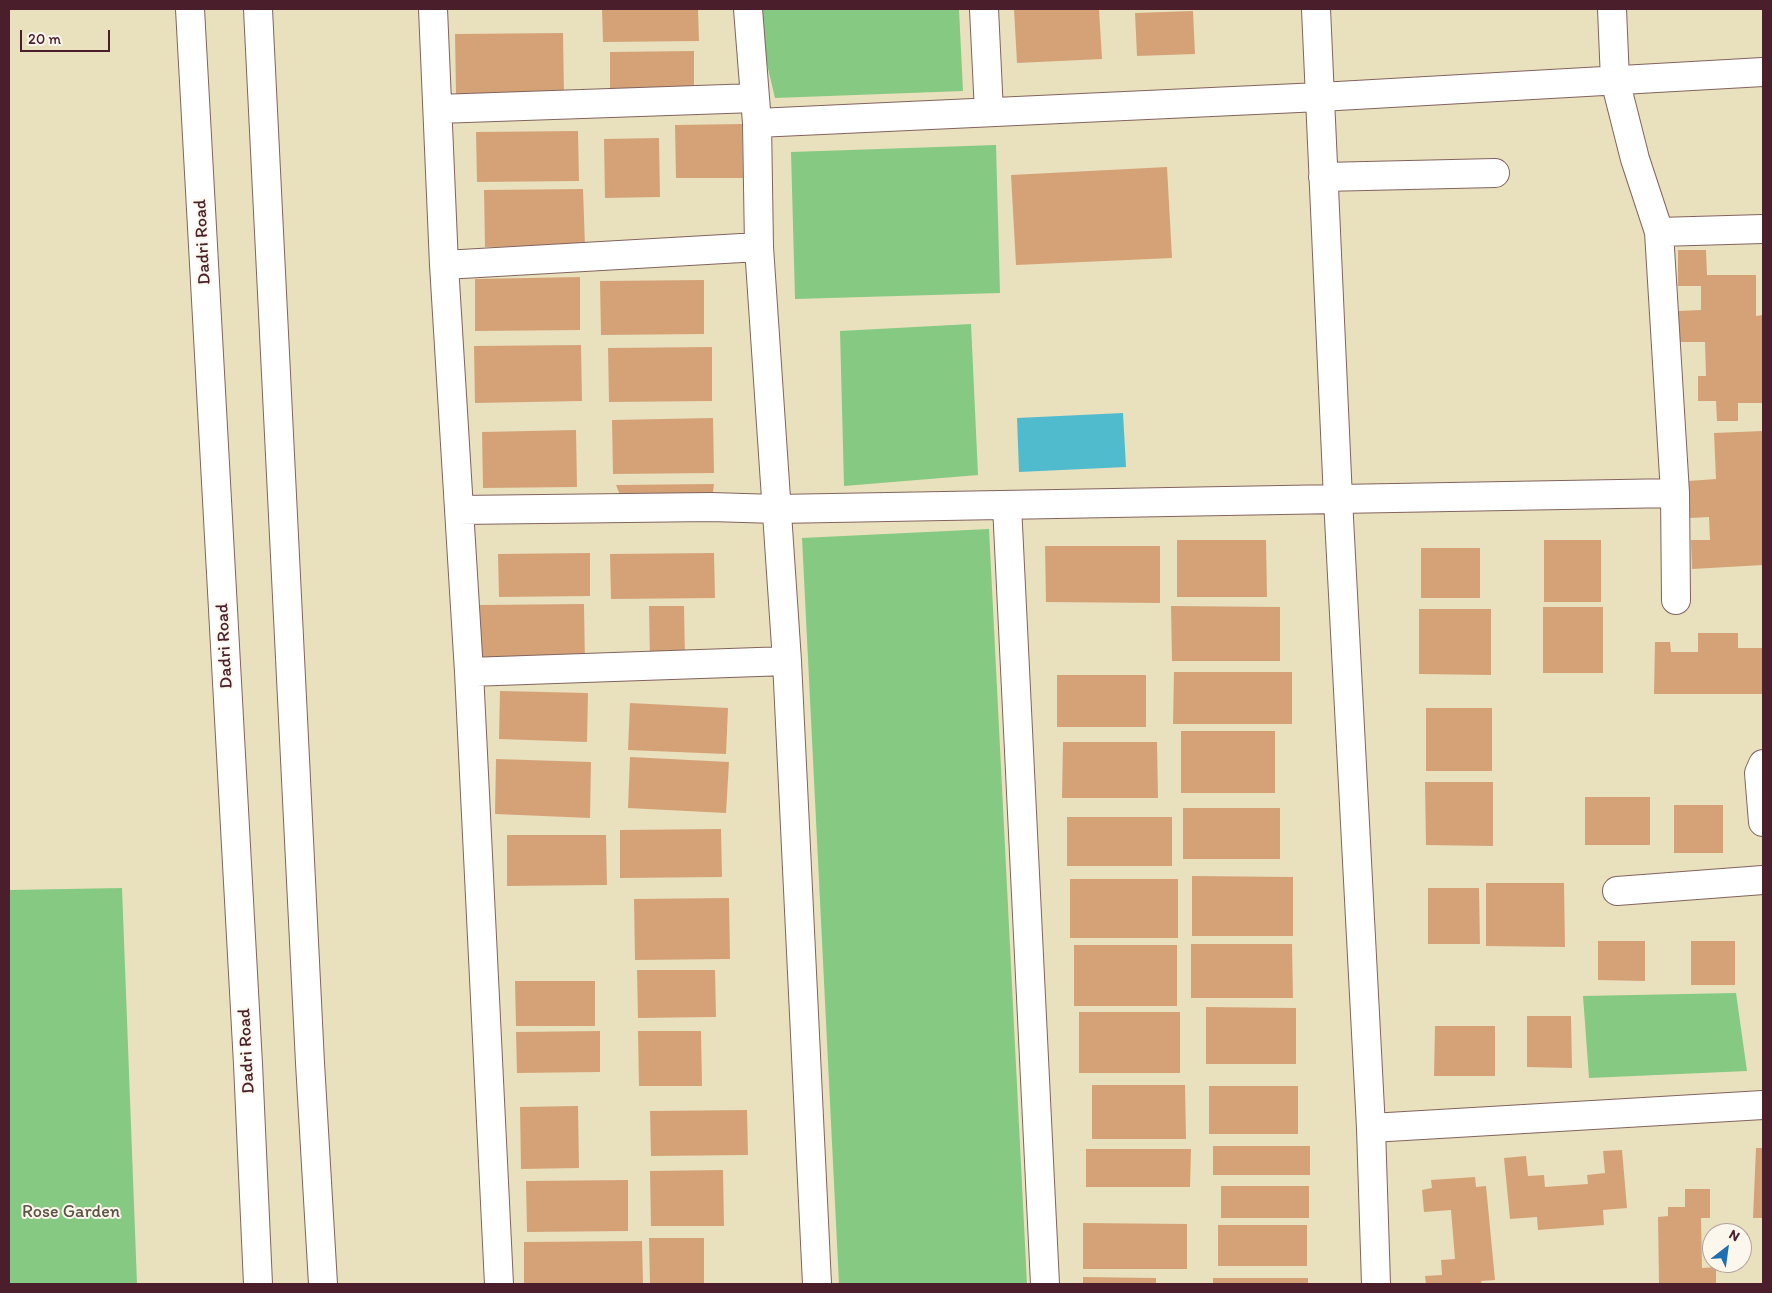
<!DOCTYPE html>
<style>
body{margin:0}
#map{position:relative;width:1772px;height:1293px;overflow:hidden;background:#e9e1bd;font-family:Itim,sans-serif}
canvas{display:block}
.frame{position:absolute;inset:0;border:10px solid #4a1f2b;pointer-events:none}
.north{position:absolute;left:1702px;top:1223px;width:50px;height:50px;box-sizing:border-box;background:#fbf7ec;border:1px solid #b4a19f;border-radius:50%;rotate:30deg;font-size:14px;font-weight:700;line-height:20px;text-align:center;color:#4a1f2b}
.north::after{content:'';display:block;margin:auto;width:18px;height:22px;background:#1f6fb2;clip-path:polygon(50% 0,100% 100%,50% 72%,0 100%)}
.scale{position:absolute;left:20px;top:30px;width:90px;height:22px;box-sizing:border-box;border:2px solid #4a1f2b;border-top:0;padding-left:6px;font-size:15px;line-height:18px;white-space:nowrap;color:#4a1f2b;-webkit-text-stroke:4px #fbf7ec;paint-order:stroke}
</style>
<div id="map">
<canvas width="1772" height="1293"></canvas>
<div class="frame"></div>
<div class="north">N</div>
<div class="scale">20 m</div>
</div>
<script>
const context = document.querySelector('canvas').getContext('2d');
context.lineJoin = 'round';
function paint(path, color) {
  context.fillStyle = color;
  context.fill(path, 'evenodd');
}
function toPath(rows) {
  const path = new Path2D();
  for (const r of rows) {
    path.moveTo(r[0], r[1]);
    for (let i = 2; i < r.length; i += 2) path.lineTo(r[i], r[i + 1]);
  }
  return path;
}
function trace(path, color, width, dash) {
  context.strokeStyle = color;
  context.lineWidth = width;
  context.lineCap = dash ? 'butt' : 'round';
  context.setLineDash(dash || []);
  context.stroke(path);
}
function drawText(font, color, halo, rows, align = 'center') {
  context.font = font + ' Itim,sans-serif';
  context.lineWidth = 4;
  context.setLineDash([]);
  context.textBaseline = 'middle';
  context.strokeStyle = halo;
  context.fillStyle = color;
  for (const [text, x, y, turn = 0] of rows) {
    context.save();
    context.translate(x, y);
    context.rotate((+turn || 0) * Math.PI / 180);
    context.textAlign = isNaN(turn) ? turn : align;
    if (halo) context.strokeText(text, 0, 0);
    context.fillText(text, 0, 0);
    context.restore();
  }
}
paint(toPath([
 [754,9,959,9,963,91,775,98],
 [996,145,1000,293,795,299,791,152],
 [971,324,978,475,844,486,840,331],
 [989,529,1027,1284,839,1284,802,538],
 [122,888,137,1284,9,1284,9,890],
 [1736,993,1747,1071,1589,1078,1583,996]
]), '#86c982');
paint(toPath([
 [1123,413,1126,467,1019,472,1017,418]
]), '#51bbce');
paint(toPath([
 [602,9,698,9,699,41,603,42],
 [1014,9,1099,9,1102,59,1017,63],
 [1193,11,1195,54,1137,56,1135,13],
 [563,33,564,94,456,95,455,34],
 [694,51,694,91,610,92,610,52],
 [742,124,743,178,676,178,675,125],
 [578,131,579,181,477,182,476,132],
 [659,138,660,197,605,198,604,139],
 [1167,167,1172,258,1016,265,1011,175],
 [583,189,585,246,485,247,484,190],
 [1678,250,1706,250,1707,275,1756,275,1756,316,1763,315,1763,403,1738,403,1738,421,1717,421,1716,401,1698,401,1698,376,1706,376,1705,342,1679,342,1678,311,1701,310,1701,286,1678,286],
 [580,277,580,330,475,331,475,279],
 [704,280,704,334,601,335,600,281],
 [581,345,582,401,475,403,474,346],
 [712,347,712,401,609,402,608,348],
 [713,418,714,473,613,474,612,420],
 [576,430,577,487,483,488,482,432],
 [1763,431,1763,565,1692,569,1691,540,1710,540,1709,517,1690,518,1688,481,1716,479,1714,433],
 [714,484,711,507,623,503,616,485],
 [1177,540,1266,540,1267,597,1177,597],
 [1544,540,1601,540,1601,602,1544,602],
 [1045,546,1160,546,1160,603,1046,602],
 [1421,548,1480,548,1480,598,1421,598],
 [590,553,590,596,499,597,498,554],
 [714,553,715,598,611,599,610,554],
 [584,604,585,667,481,668,480,605],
 [649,606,684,606,685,660,650,661],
 [1171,606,1280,607,1280,661,1172,661],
 [1543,607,1603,607,1603,673,1543,673],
 [1419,609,1491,609,1491,675,1419,674],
 [1698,633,1738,633,1738,648,1763,648,1763,694,1654,694,1655,642,1670,642,1671,652,1698,652],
 [1174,672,1292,672,1292,724,1173,724],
 [1057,675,1146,675,1146,727,1057,727],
 [500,691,588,693,587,742,499,739],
 [630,703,728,708,726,754,628,750],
 [1426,708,1492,708,1492,771,1426,771],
 [1181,731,1275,731,1275,793,1181,793],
 [1063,742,1157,742,1158,798,1062,798],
 [630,757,729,762,726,813,628,808],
 [496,759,591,762,590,818,495,814],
 [1425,782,1493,782,1493,846,1426,845],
 [1585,797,1650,797,1650,845,1585,845],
 [1674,805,1723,805,1723,853,1674,853],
 [1183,808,1280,808,1280,859,1183,859],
 [1067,817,1172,817,1172,866,1067,866],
 [721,829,722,877,620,878,620,830],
 [507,835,606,835,607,885,507,886],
 [1192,876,1293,877,1293,936,1192,936],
 [1070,879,1178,879,1178,938,1070,938],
 [1486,883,1564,883,1565,947,1486,946],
 [1428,888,1479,888,1480,944,1428,944],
 [729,898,730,959,635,960,634,899],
 [1598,941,1645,941,1645,981,1598,980],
 [1691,941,1735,941,1735,985,1691,985],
 [1191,944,1292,944,1293,998,1191,998],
 [1074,945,1177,945,1177,1006,1074,1006],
 [637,970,715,970,716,1017,638,1018],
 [515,981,595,981,595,1026,516,1026],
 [1206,1007,1296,1008,1296,1064,1206,1064],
 [1079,1012,1180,1012,1180,1073,1079,1073],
 [1527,1016,1571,1016,1572,1068,1527,1067],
 [1435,1026,1495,1026,1495,1076,1434,1076],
 [600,1031,600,1072,517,1073,516,1032],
 [638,1031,701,1031,702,1086,639,1086],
 [1092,1085,1185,1085,1186,1139,1092,1139],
 [1209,1086,1298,1086,1298,1134,1209,1134],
 [578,1106,579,1168,521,1169,520,1107],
 [747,1110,748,1155,651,1156,650,1111],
 [1213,1146,1310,1146,1310,1175,1213,1175],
 [1756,1148,1763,1148,1763,1218,1753,1218],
 [1086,1149,1191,1149,1190,1187,1086,1187],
 [1622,1150,1627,1208,1603,1210,1604,1225,1538,1230,1537,1217,1510,1219,1504,1158,1526,1156,1528,1176,1544,1175,1545,1187,1588,1184,1587,1175,1605,1173,1603,1151],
 [723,1170,724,1226,651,1226,650,1171],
 [1475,1177,1476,1187,1486,1186,1495,1280,1481,1281,1482,1284,1426,1284,1425,1276,1442,1275,1441,1260,1455,1259,1451,1210,1424,1212,1422,1190,1432,1188,1431,1180],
 [628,1180,628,1231,527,1232,526,1181],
 [1221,1186,1309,1186,1309,1218,1221,1218],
 [1685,1189,1710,1189,1710,1218,1701,1218,1702,1268,1716,1267,1716,1284,1659,1284,1658,1217,1668,1216,1668,1207,1685,1207],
 [1083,1223,1187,1224,1187,1269,1083,1269],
 [1218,1225,1307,1225,1307,1266,1218,1266],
 [649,1238,704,1238,704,1284,650,1284],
 [642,1241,643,1284,524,1284,524,1242],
 [1083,1277,1156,1278,1156,1284,1083,1284],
 [1213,1278,1308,1278,1308,1284,1213,1284]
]), '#d5a278');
const street = toPath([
 [433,9,444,265,469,672,499,1284],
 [748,9,757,123,759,247,787,661,817,1284],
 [984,9,989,112],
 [1316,9,1338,499,1371,1128,1376,1284],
 [1612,9,1615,80,1635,159,1659,232,1763,229],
 [438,109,755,98],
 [757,123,1320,97,1763,72],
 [1323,177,1495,173],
 [1659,232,1675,493,1676,600],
 [444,265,759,247],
 [1007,505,1045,1284],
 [459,510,711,507,776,509,1675,493],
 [469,672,787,661],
 [1763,764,1759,773,1763,822],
 [1617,891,1763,880],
 [1371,1128,1763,1105]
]);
const highway = toPath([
 [190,9,248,1064,258,1284],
 [258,9,310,1063,323,1284]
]);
trace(street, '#82635e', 30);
trace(highway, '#82635e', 30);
trace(street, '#fff', 28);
trace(highway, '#fff', 28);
drawText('18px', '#4a1f2b', '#fbf7ec', [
 ["Dadri Road",203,242,-93],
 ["Dadri Road",225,646,-93],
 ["Dadri Road",247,1051,-93]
]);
drawText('18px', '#5c5245', '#fbf7ec', [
 ["Rose Garden",71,1212]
]);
</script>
